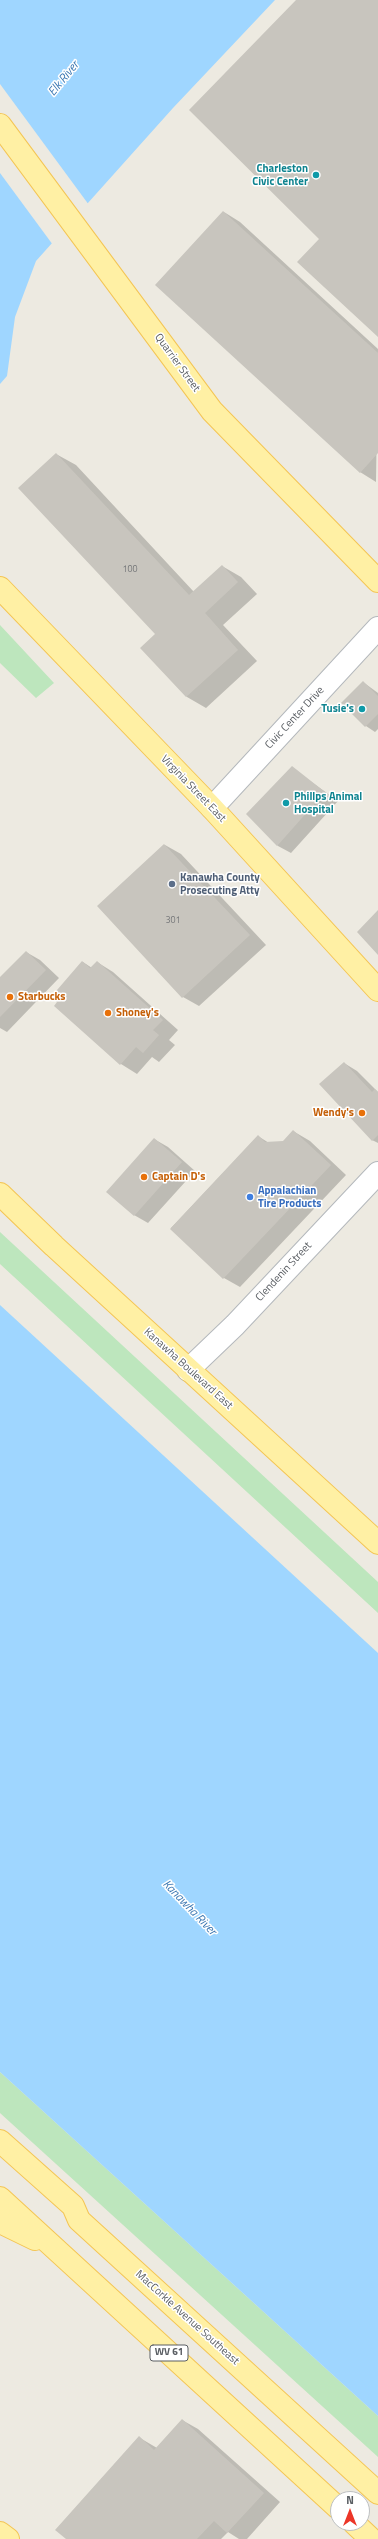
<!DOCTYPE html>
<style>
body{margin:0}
#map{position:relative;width:378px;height:2539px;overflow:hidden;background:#edeae1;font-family:"Titillium Web",sans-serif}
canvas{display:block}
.north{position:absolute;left:330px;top:2491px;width:40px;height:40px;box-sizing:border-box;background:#fff;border:1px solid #bdbfc1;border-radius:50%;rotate:0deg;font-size:11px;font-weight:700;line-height:16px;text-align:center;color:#5a5e63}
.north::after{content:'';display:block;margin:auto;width:14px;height:18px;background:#ec3628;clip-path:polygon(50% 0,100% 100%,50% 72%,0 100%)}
</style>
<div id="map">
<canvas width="378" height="2539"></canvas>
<div class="north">N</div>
</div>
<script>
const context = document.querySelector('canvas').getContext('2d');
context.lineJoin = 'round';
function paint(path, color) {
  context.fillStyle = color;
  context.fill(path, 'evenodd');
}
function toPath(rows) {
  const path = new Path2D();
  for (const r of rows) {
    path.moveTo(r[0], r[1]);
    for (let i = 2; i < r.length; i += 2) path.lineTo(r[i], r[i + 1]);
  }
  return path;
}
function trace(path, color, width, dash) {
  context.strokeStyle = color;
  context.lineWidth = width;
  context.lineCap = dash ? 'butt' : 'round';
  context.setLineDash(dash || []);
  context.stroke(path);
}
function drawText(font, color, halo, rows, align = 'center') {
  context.font = font + ' "Titillium Web",sans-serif';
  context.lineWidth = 3;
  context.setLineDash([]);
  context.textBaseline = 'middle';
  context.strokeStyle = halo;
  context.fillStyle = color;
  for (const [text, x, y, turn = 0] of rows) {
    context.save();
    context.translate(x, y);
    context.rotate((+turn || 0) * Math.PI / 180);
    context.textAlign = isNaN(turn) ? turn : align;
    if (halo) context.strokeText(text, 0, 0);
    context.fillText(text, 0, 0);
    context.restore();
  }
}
paint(toPath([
 [0,625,54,683,36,698,0,663],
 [0,1232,378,1582,378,1613,0,1264],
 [0,2072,378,2416,378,2457,0,2113]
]), '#bde6bd');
paint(toPath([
 [0,0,275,0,173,108,36,261,15,317,7,376,0,384],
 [0,1305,378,1653,378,2416,0,2072]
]), '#9fd6ff');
paint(toPath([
 [0,84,89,205,53,245,0,173]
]), '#edeae1');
paint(toPath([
 [224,212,240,222,378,349,376,482,360,472],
 [56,454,76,465,194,592,222,566,241,577,257,594,223,625,257,661,206,708,187,697,142,648,156,634],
 [363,682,378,693,378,729,375,732,366,726,343,703],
 [292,768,338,801,291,853,278,846,248,814],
 [165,845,181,854,266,945,199,1006,183,997],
 [26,952,40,960,59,978,7,1032,0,1028,0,979],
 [83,962,92,968,97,962,113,972,178,1030,169,1040,175,1045,159,1062,152,1057,137,1074,121,1064,55,1006],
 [344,1063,357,1071,378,1092,378,1143,372,1140],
 [293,1131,310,1141,346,1175,240,1287,224,1278,171,1228,258,1136,269,1143,283,1142],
 [154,1139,168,1147,195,1171,148,1223,134,1215],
 [182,2420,198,2429,280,2502,247,2539,239,2539,228,2532,221,2539,67,2539,140,2438,157,2448]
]), '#0003');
paint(toPath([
 [296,0,378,0,378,337,297,262,319,239,189,110],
 [223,211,378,353,378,453,360,473,155,285],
 [56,453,189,595,222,565,238,582,205,613,238,650,186,697,140,648,155,634,18,488],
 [363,681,378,696,378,714,365,727,341,703],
 [292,766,325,792,277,846,246,814],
 [164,844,250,935,182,998,97,906],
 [378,910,378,955,357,932],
 [26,951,46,970,0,1017,0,977],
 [82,961,90,968,97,961,163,1020,153,1030,159,1035,143,1053,136,1047,120,1065,54,1006,57,1002,51,997],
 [344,1062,372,1092,375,1089,378,1092,378,1135,372,1141,319,1084],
 [293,1130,331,1165,223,1279,170,1229,258,1135,265,1142,283,1141],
 [154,1138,182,1162,134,1216,106,1192],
 [182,2419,264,2493,227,2533,214,2521,197,2539,66,2539,55,2530,139,2436,154,2450]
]), '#c8c5be');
const minor = toPath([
 [212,808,378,628],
 [188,1370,235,1325,378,1173]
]);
const major = toPath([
 [0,125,212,411,378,581],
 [0,588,212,808,378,990],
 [0,1194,54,1246,378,1543],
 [0,2141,73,2206,79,2220,378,2493],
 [0,2198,338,2508],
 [0,2222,35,2239],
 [354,2523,371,2539],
 [0,2533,8,2539]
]);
trace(minor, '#b4b8bc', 24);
trace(major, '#f4c554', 24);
trace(minor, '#fff', 22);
trace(major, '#fff0a4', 22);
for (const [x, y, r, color] of [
 [316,175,4,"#0f9aa8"],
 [362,709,4,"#0f9aa8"],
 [286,803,4,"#0f9aa8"],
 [172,884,4,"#5c6f8a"],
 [10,997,4,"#e8710a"],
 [108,1013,4,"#e8710a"],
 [362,1113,4,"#e8710a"],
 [144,1177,4,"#e8710a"],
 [250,1197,4,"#3f7fe0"]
]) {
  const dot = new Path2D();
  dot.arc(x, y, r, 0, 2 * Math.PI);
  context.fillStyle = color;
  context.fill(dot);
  trace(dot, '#fff', 1.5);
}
drawText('9px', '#76787a', null, [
 ["100",130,570],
 ["301",173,921]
]);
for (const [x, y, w] of [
 [169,2353,38]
]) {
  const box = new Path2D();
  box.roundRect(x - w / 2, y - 8, w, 16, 3);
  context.fillStyle = '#fff';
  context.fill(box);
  trace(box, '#5a5e63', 1);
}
drawText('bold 10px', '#5a5e63', null, [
 ["WV 61",169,2353]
]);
drawText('bold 11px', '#0d838f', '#fff', [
 ["Charleston",308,169],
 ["Civic Center",308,182],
 ["Tusie's",354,709],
 ["Phillps Animal",294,797,"left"],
 ["Hospital",294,810,"left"]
], 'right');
drawText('11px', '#5a5e63', '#fff', [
 ["Quarrier Street",177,363,54],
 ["Civic Center Drive",295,718,-47],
 ["Virginia Street East",193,789,46],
 ["Clendenin Street",284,1272,-47],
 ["Kanawha Boulevard East",188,1369,42],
 ["MacCorkle Avenue Southeast",187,2318,42]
]);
drawText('bold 11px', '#4e5e75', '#fff', [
 ["Kanawha County",180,878],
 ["Prosecuting Atty",180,891]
], 'left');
drawText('bold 11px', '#c56008', '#fff', [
 ["Starbucks",18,997],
 ["Shoney's",116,1013],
 ["Wendy's",354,1113,"right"],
 ["Captain D's",152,1177]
], 'left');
drawText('bold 11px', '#366cbe', '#fff', [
 ["Appalachian",258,1191],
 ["Tire Products",258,1204]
], 'left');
drawText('italic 12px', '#3b77b2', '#fff', [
 ["Elk River",64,79,-51],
 ["Kanawha River",189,1908,46]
]);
</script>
